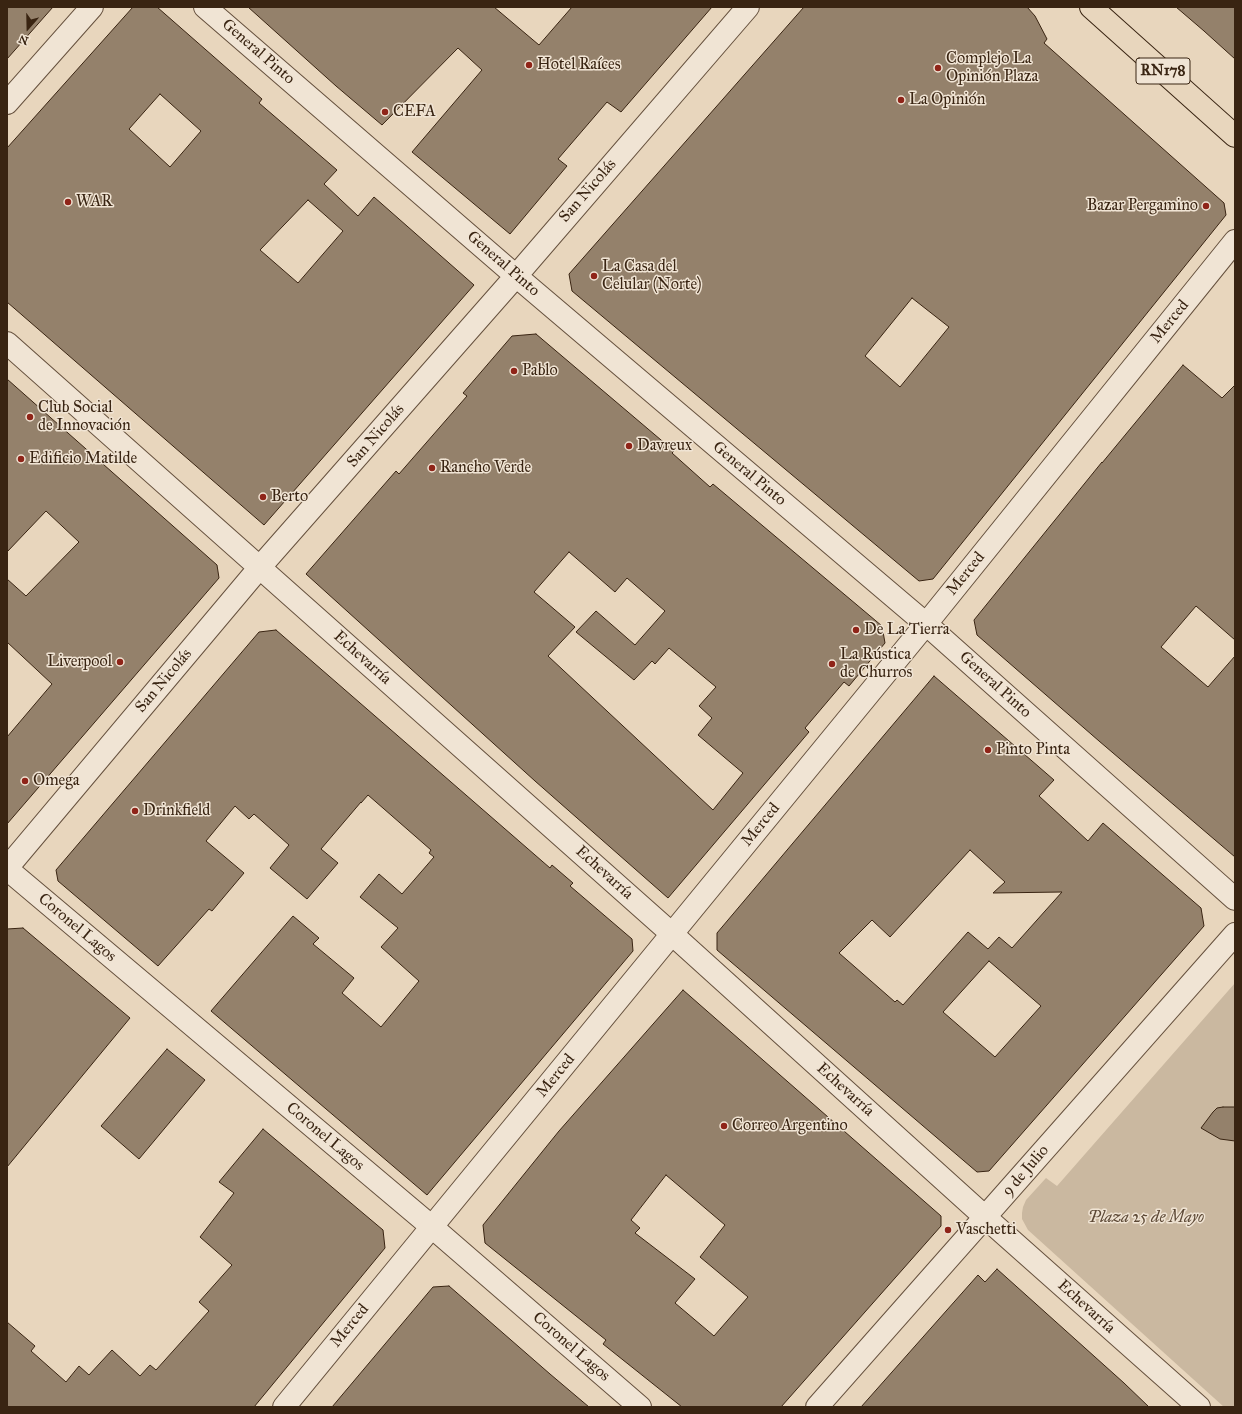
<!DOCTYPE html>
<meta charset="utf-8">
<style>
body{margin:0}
#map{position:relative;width:1242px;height:1414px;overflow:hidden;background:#e8d6bd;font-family:"IM FELL Great Primer",serif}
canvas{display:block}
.frame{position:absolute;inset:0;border:8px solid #392412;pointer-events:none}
.north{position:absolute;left:8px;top:8px;width:40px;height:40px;-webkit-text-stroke:3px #f0e4d4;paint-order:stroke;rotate:200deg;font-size:11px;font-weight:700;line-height:16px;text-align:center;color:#392412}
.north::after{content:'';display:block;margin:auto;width:14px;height:18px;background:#392412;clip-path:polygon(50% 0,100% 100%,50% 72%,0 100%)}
</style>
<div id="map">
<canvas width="1242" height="1414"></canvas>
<div class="frame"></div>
<div class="north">N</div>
</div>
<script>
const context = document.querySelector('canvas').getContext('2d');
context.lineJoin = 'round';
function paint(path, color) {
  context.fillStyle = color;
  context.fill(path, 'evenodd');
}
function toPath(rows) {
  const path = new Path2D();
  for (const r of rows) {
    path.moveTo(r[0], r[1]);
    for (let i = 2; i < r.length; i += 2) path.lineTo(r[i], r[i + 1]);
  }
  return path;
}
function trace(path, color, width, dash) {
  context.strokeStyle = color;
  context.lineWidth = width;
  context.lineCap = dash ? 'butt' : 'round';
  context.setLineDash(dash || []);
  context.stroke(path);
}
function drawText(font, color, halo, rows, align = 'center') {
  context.font = font + ' "IM FELL Great Primer",serif';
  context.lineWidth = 3;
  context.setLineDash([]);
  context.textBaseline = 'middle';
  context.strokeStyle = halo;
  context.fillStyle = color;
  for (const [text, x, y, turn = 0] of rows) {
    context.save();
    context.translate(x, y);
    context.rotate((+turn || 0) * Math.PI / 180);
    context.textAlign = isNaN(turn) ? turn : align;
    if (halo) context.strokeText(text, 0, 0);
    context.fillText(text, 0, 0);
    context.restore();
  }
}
paint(toPath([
 [1235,983,1235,1407,1224,1407,1028,1230,1022,1219,1022,1213,1023,1207,1026,1200,1046,1178,1057,1186]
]), '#cab8a0');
const building = toPath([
 [7,7,53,7,7,59,7,7],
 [133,7,157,7,262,99,259,103,337,170,324,184,358,216,374,197,474,285,264,525,7,302,7,148,133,7],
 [160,94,201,131,170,167,129,129,160,94],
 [308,200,343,231,298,283,260,250,308,200],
 [248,7,494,7,539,45,572,7,712,7,621,112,607,102,558,159,567,166,510,234,412,152,482,70,458,48,382,125,336,86,248,7],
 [804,7,1027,7,1035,16,1047,39,1044,43,1224,203,1226,215,933,579,919,581,572,291,569,274,804,7],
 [912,298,949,327,900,387,865,356,912,298],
 [1176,7,1235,7,1235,59,1204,31,1176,7],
 [536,334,674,451,672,453,710,487,713,484,882,626,885,643,849,686,844,682,805,728,809,732,668,898,535,781,306,574,396,471,399,474,467,396,463,393,512,336,536,334],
 [569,552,615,592,627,578,665,611,635,645,596,611,576,632,634,680,652,661,655,664,669,648,716,687,699,706,712,718,698,735,743,773,713,810,548,656,575,627,534,592,569,552],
 [1183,365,1222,398,1235,385,1235,640,1196,606,1161,647,1208,687,1235,656,1235,857,1099,741,977,635,974,620,1102,462,1102,463,1183,365],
 [7,379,217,565,219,578,7,824,7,737,52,684,7,642,7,579,26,596,79,542,46,511,7,552,7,379],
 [276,630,550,868,552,865,573,883,570,886,632,939,633,951,427,1195,211,1011,293,916,319,938,313,944,354,978,342,993,381,1027,419,981,381,947,398,928,360,897,379,874,402,894,434,857,429,853,431,850,368,795,361,803,361,802,321,849,338,863,307,899,270,868,289,845,254,814,249,819,235,806,206,841,244,873,212,911,209,909,158,966,58,881,56,870,259,632,276,630],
 [934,676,1054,780,1039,796,1088,841,1103,823,1201,908,1204,926,989,1171,977,1172,717,950,717,933,934,676],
 [970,850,1005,882,993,893,1062,892,1012,948,999,937,988,949,968,932,903,1005,897,1000,895,1002,839,953,872,920,890,937,970,850],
 [989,961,1041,1006,995,1057,943,1012,989,961],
 [23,928,130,1018,7,1167,7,929,23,928],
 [683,990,941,1216,941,1226,781,1407,682,1407,603,1344,606,1340,485,1243,483,1225,559,1131,683,990],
 [666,1175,725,1225,700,1257,748,1297,714,1336,675,1303,695,1279,635,1233,640,1228,631,1220,666,1175],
 [167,1049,205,1080,139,1159,101,1126,167,1049],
 [1223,1107,1235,1107,1235,1141,1220,1139,1201,1128,1213,1112,1217,1108,1223,1107],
 [263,1129,383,1230,385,1248,254,1407,7,1407,7,1322,35,1346,31,1351,66,1382,79,1366,89,1375,112,1350,140,1376,150,1365,156,1370,209,1311,199,1302,232,1265,200,1237,234,1193,219,1182,263,1129],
 [997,1269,1124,1383,1149,1407,861,1407,978,1275,985,1282,997,1269],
 [449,1286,550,1374,589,1407,332,1407,433,1287,449,1286]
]);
paint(building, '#94816b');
trace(building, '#392412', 1);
const minor = toPath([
 [205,7,516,276,926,624,1235,899],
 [7,103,92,7],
 [7,343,672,934,985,1217,1199,1407],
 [7,868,260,567,516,276,748,7],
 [7,869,432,1227,640,1407],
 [817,1407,1235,934]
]);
const tertiary = toPath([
 [284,1407,926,624,1235,241]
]);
const primary = toPath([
 [1091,7,1235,136]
]);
trace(minor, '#65503d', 24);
trace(tertiary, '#65503d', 24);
trace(primary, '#392412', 24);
trace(minor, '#f0e4d4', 22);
trace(tertiary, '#f0e4d4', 22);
trace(primary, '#e8d6bd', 22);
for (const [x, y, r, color] of [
 [529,65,4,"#8f2418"],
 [938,68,4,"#8f2418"],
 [901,100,4,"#8f2418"],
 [385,112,4,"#8f2418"],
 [68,202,4,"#8f2418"],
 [1206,206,4,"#8f2418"],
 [594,276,4,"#8f2418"],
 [514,371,4,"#8f2418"],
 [30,417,4,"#8f2418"],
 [629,446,4,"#8f2418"],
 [21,459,4,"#8f2418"],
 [432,468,4,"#8f2418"],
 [263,497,4,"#8f2418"],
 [856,630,4,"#8f2418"],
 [120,662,4,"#8f2418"],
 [832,664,4,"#8f2418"],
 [988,750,4,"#8f2418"],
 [25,781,4,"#8f2418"],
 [135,811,4,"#8f2418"],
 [724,1126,4,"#8f2418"],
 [948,1230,4,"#8f2418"]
]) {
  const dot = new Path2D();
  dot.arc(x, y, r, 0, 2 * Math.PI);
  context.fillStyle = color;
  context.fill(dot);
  trace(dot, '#f0e4d4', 1.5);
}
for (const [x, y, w] of [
 [1163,71,54]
]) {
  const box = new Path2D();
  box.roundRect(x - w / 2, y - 13, w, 26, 3);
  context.fillStyle = '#f0e4d4';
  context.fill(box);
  trace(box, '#392412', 1);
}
drawText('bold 15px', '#392412', null, [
 ["RN178",1163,71]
]);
drawText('16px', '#392412', '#f0e4d4', [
 ["General Pinto",258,52,41],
 ["San Nicolás",588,191,-49],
 ["General Pinto",503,264,41],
 ["Merced",1170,322,-51],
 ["San Nicolás",376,436,-49],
 ["General Pinto",749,474,40],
 ["Merced",966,574,-51],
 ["Echevarría",362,658,42],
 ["San Nicolás",164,681,-50],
 ["General Pinto",995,685,42],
 ["Merced",761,825,-51],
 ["Echevarría",604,873,42],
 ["Coronel Lagos",77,928,40],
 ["Merced",556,1076,-51],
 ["Echevarría",845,1090,42],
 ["Coronel Lagos",325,1137,40],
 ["9 de Julio",1026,1171,-49],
 ["Echevarría",1086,1307,42],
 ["Merced",350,1326,-51],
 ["Coronel Lagos",571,1347,41]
]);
drawText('16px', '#392412', '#f0e4d4', [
 ["Complejo La",946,59],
 ["Opinión Plaza",946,77],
 ["Hotel Raíces",537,65],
 ["La Opinión",909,100],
 ["CEFA",393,112],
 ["WAR",76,202],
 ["Bazar Pergamino",1198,206,"right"],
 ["La Casa del",602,267],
 ["Celular (Norte)",602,285],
 ["Pablo",522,371],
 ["Club Social",38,408],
 ["de Innovación",38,426],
 ["Davreux",637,446],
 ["Edificio Matilde",29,459],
 ["Rancho Verde",440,468],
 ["Berto",271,497],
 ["De La Tierra",864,630],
 ["La Rústica",840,655],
 ["de Churros",840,673],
 ["Liverpool",112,662,"right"],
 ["Pinto Pinta",996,750],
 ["Omega",33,781],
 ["Drinkfield",143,811],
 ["Correo Argentino",732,1126],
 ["Vaschetti",956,1230]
], 'left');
drawText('italic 16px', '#5d4936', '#f0e4d4', [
 ["Plaza 25 de Mayo",1146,1218]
]);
</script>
